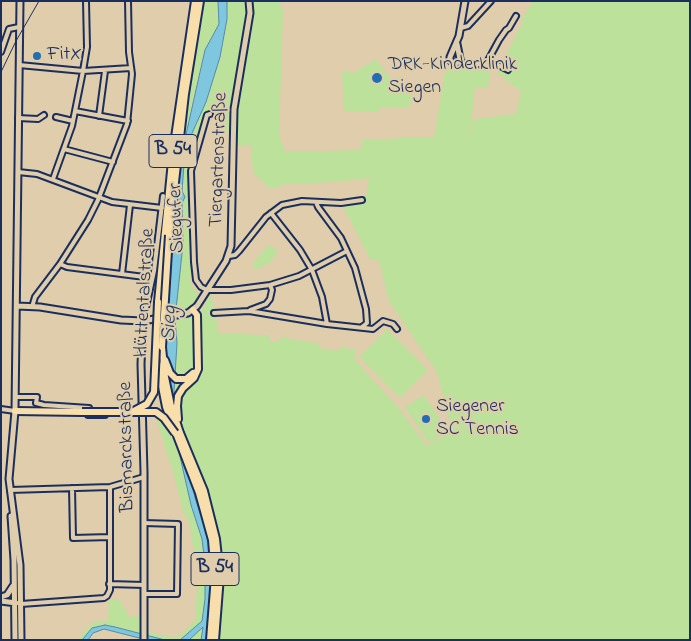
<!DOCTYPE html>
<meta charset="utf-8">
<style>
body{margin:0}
#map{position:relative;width:691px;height:641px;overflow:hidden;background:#dfcdab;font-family:"Indie Flower",sans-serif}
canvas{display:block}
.frame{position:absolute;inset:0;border:2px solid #1b2f5e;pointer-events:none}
</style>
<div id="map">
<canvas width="691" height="641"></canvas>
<div class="frame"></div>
</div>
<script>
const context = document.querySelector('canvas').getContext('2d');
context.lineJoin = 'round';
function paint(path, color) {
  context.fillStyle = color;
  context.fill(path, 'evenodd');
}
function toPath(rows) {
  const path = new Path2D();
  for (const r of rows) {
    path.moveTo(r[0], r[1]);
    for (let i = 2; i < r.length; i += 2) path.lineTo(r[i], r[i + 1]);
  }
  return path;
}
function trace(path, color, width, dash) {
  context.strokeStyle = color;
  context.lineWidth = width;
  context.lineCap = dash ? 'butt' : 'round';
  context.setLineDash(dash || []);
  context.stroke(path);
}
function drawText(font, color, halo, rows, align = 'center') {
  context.font = font + ' "Indie Flower",sans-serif';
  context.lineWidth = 4;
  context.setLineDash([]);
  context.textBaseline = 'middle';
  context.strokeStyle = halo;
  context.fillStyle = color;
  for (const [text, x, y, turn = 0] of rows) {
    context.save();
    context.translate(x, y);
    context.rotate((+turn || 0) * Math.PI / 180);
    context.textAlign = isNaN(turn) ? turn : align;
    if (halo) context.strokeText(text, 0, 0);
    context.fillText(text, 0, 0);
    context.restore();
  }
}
paint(toPath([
 [191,1,218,1,219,24,205,50,192,104,174,216,167,314,153,317,164,204],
 [227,1,279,1,283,10,279,134,285,152,361,150,362,140,427,137,434,138,445,72,452,66,490,70,488,88,475,87,469,142,473,119,516,114,521,92,497,72,523,22,522,19,533,1,690,1,690,640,184,640,183,638,165,640,115,627,92,628,82,640,80,640,82,634,94,622,108,621,109,599,120,600,129,617,139,616,139,627,141,630,163,636,174,637,182,634,195,620,197,586,194,586,194,554,189,521,184,514,173,472,156,418,174,391,177,343,176,313,201,313,211,293,219,334,232,333,270,336,269,341,278,342,280,337,320,344,319,348,338,351,339,347,357,350,354,359,398,407,427,446,452,430,437,372,389,301,379,261,370,259,344,208,367,194,369,178,334,182,285,184,271,189,253,173,251,146,229,144,229,132,225,131,224,115,211,112,207,115,192,165,195,276,189,278,192,286,199,296,192,305,187,309,176,310,183,244,182,203,184,197,182,192,184,164,189,140,206,102,220,57,227,19],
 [376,59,392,81,398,77,412,97,409,107,379,108,379,111,351,112,344,110,342,75,347,69,352,74],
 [268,245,278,250,271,262,255,270,252,264],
 [387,329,428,370,400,398,359,357],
 [424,395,447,431,429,443,405,407]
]), '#bbe19b');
const water = toPath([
 [218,1,227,1,227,19,220,57,206,102,189,140,184,164,182,191,185,197,182,203,183,244,175,319,177,343,174,391,184,434,195,498,207,532,209,546,211,600,206,640,201,640,203,627,189,640,180,640,202,621,205,599,205,564,202,539,191,505,165,390,167,313,173,241,176,179,205,50,219,24,218,1],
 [105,625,115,627,165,640,147,640,104,629,93,633,88,640,82,640,92,628,105,625]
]);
paint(water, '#7ec7de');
trace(water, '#568aab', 1);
const street = toPath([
 [461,28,468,26,491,1],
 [1,52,9,29,19,27],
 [459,61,462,63,500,66,508,70],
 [486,64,499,40,506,30,509,28,516,16],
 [19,65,83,71,131,68],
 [75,111,128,121],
 [210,114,207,115,191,171,194,262,196,280,201,287,207,290,231,290,270,285,299,276,347,251],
 [99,116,105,71],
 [56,117,73,121],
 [18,118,38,119,44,115],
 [64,149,113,162],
 [18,172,37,174,112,202,162,208],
 [53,179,72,126,83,71,87,47,86,1],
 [316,202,318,207,341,238,355,268,366,309,367,323,362,327],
 [271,213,300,250,312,270,322,297,327,324],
 [229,256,235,255,239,251,266,217,282,205,302,201,341,203,362,200],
 [60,264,67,267,152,278],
 [122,274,130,205],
 [32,307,35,297,60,264,88,220,98,200,127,124,132,74,129,52,128,1],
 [250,310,266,304,270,299,272,290,270,285],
 [214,313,249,311,327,324,373,329,383,321,393,324,397,329],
 [143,321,154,271,163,196],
 [15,397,37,397,36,403,44,405,89,408,88,415,105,415],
 [1,409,15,411],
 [72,488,73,538,110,537],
 [10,490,110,487,144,477],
 [109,584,144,585],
 [144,594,177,594,178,524,144,523],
 [21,604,104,598,107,596,110,590,110,487]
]);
const secondary = toPath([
 [20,1,15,411,9,479,20,565,21,640],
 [457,44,460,59,457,63,453,63,450,60,450,57,459,36,465,1],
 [17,306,40,307,121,320,143,321,188,313,197,306,226,261,231,246,234,109,250,13,249,1],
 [143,321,141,364,144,472,144,640],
 [11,516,14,560,15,640],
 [1,597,7,595,13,586],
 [1,601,16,603]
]);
const highway = toPath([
 [169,235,185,94,200,1],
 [158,302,173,151,195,1],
 [162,347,165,377,171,406,180,433,204,491,216,539,220,576,215,640],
 [165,360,170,373,176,379,186,379,193,373],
 [157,361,166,407,199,493,212,540,215,576,210,640],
 [15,411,82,412],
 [178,419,177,406,178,396,183,388,194,378,198,369,197,315,193,310]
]);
trace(street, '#1b2f5e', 8);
trace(secondary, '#1b2f5e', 9);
trace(highway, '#1b2f5e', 10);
trace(street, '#dfcdab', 4);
trace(secondary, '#dfcdab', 5);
trace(highway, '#f8deab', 6);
trace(toPath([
 [1,72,16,41,39,1]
]), '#1b2f5e', 1);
const highwayBridge = toPath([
 [162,347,169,235],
 [82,412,156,412,164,418,175,433],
 [132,412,147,404,154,392,158,302]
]);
trace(highwayBridge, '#1b2f5e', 10, []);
trace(highwayBridge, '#f8deab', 6);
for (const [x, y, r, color] of [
 [37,56,5,"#1f6fb2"],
 [377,78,6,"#1f6fb2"],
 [426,419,5,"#1f6fb2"]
]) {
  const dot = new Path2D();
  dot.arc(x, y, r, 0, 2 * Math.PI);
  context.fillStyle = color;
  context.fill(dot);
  trace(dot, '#dfcdab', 2);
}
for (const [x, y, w] of [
 [173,151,48],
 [215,569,48]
]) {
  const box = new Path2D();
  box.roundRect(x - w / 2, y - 16.5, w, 33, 4);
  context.fillStyle = '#dfcdab';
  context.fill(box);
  trace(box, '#1b2f5e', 1);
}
drawText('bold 19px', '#1b2f5e', null, [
 ["B 54",173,151],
 ["B 54",215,569]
]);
drawText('20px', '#1b2f5e', '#dfcdab', [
 ["FitX",47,56],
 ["DRK-Kinderklinik",388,66],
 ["Siegen",388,89],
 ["Siegener",436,408],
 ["SC Tennis",436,431]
], 'left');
drawText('20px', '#1b2f5e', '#dfcdab', [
 ["Tiergartenstraße",220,160,-88],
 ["Siegufer",178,218,-92],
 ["Hüttentalstraße",146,293,-87],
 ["Bismarckstraße",128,447,-91]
]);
drawText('italic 21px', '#253e6b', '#dfcdab', [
 ["Sieg",171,324,-88]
]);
</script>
